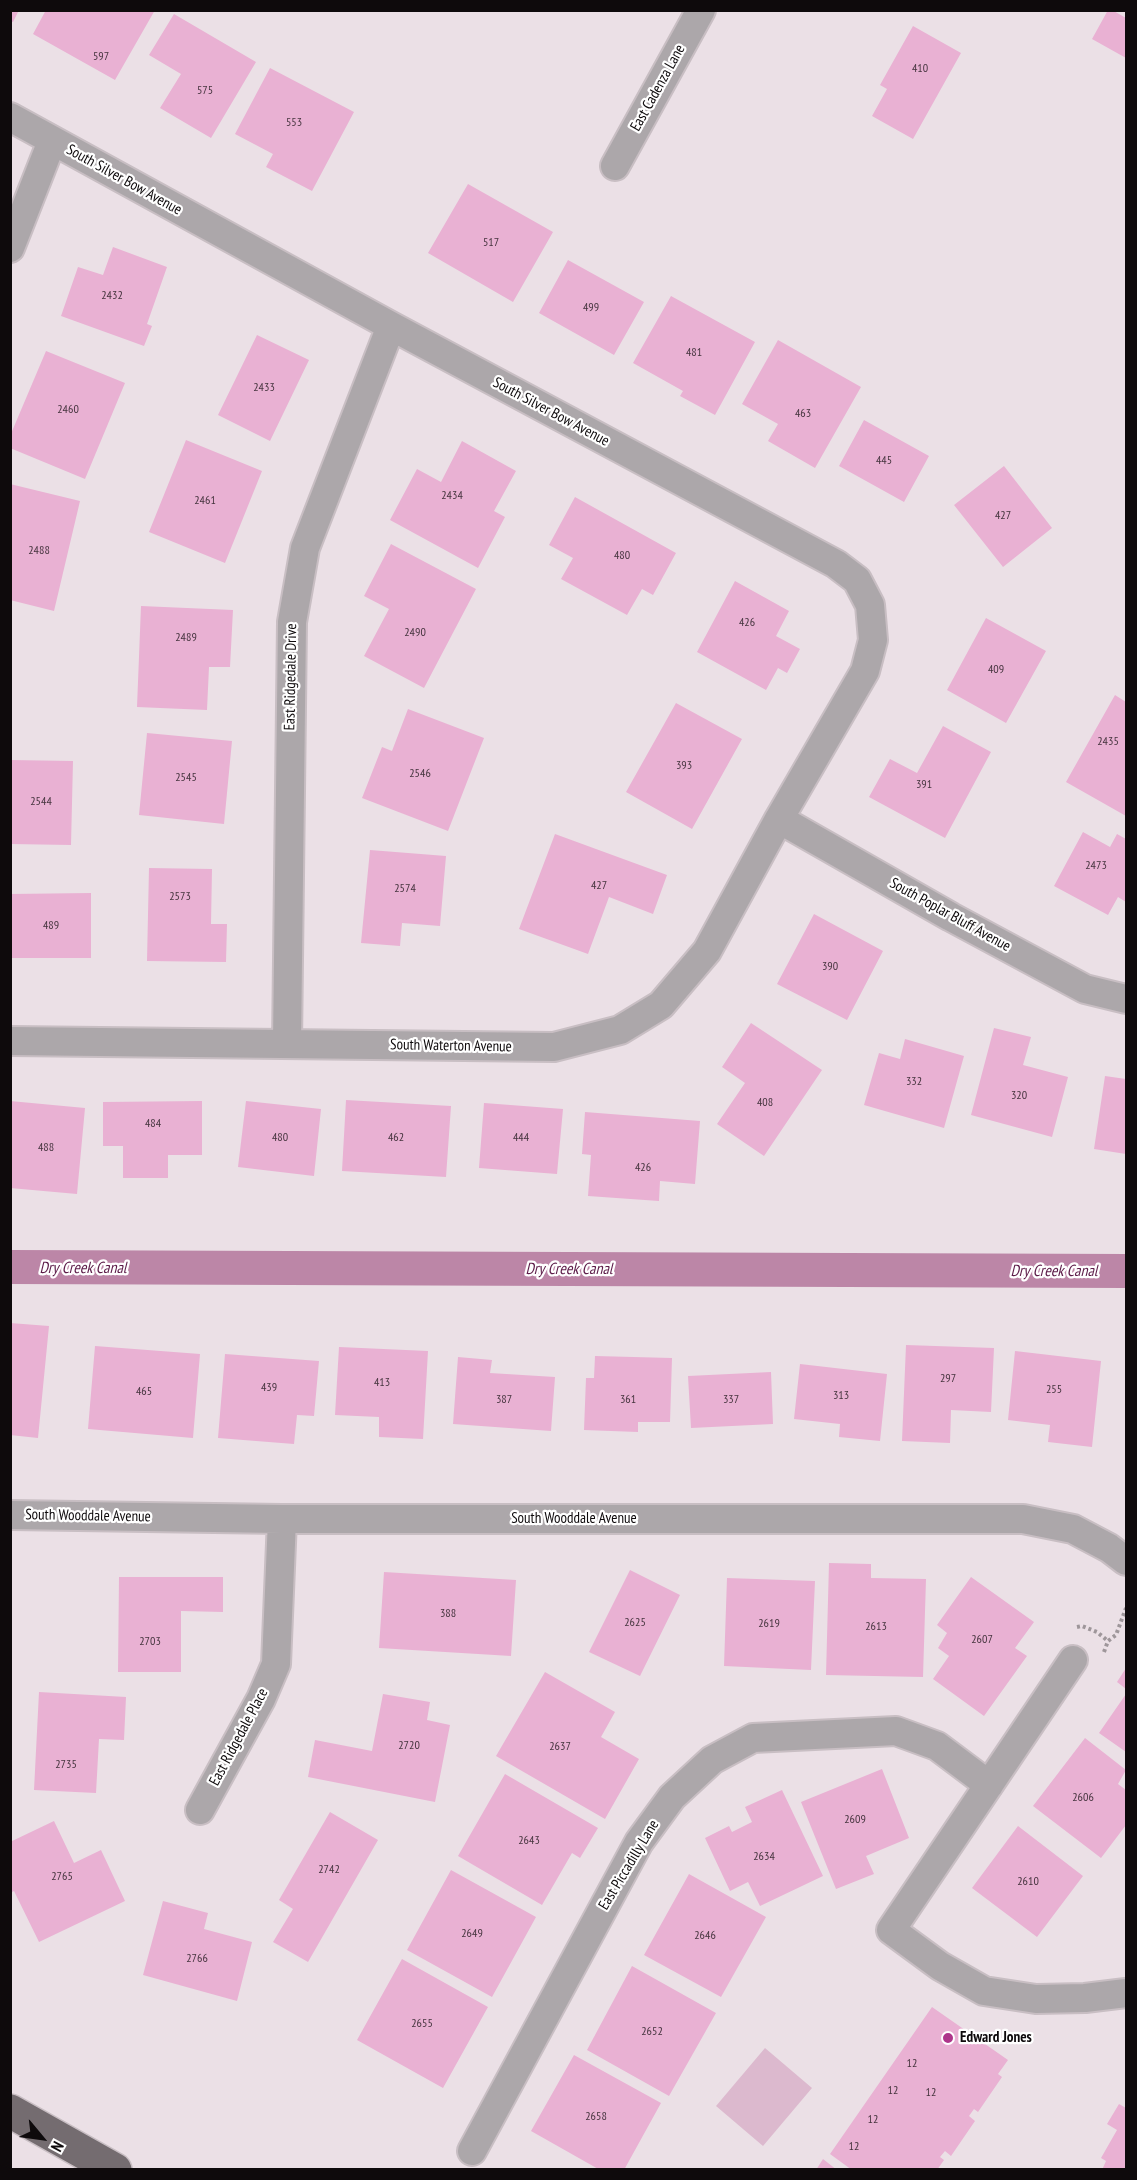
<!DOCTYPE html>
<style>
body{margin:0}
#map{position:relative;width:1137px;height:2180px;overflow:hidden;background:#ebe0e6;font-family:"PT Sans Narrow",sans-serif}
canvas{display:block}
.frame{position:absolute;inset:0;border:12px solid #0e0a0c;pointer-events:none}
.north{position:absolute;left:12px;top:2108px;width:60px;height:60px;-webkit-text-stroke:4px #fff;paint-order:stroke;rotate:119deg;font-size:16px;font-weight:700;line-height:24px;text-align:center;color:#0e0a0c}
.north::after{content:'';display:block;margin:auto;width:21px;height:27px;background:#0e0a0c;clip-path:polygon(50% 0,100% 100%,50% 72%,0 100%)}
</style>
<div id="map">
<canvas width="1137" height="2180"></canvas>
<div class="frame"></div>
<div class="north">N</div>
</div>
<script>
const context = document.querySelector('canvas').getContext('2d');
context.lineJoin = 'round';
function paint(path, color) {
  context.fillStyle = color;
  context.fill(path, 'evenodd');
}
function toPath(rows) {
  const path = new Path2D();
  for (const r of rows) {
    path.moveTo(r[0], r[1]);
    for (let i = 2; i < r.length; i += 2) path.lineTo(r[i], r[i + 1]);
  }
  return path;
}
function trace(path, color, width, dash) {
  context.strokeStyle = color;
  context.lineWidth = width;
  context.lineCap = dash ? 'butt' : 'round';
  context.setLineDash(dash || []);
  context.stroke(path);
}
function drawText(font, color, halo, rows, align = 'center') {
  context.font = font + ' "PT Sans Narrow",sans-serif';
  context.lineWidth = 4.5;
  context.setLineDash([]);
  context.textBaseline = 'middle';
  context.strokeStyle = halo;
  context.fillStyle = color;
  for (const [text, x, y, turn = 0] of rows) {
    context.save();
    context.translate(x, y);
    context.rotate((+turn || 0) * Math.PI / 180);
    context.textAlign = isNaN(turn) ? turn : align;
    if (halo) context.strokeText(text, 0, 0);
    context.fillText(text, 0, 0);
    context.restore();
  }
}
paint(toPath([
 [765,2048,812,2088,763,2146,716,2106]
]), '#dcb9ce');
trace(toPath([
 [10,1267,1126,1271]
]), '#bc86a7', 34);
paint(toPath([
 [10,10,19,10,13,22,10,21],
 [46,10,155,10,115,80,33,34],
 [1108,10,1112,10,1126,18,1126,58,1092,39],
 [174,14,256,62,211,138,160,108,181,74,149,55],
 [913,26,961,53,913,139,872,116,887,89,880,85],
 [270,68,354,112,312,191,266,167,273,154,235,134],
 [468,184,553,232,513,302,428,253],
 [113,247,167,267,147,324,152,326,144,346,61,316,78,267,103,275],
 [568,260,644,302,614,355,539,313],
 [671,296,755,342,715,415,680,396,683,391,633,363],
 [257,335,309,360,270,441,218,415],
 [778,340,861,387,815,468,768,441,778,424,742,404],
 [46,351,125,383,85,479,10,448,10,436],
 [864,420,929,456,904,502,839,466],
 [186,440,262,471,225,563,149,532],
 [462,441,516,471,494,511,505,517,478,568,390,520,417,469,441,482],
 [1004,466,1052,528,1003,567,954,505],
 [10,484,80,501,54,611,10,600],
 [575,497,676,553,653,595,642,589,627,615,561,579,573,558,549,545],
 [391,544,476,589,424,688,364,656,389,609,364,596],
 [735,581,789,611,776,636,800,649,787,673,778,668,766,690,697,652],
 [141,606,233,610,230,667,209,667,207,710,137,707],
 [986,618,1046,651,1006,723,947,690],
 [1115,695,1126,702,1126,816,1066,782],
 [676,703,742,739,692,829,626,792],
 [408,709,484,738,448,831,362,798,382,747,392,751],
 [943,726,991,752,945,838,869,797,890,759,917,773],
 [147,733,232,741,224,824,139,815],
 [10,760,73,761,71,845,10,844],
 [1083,832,1110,847,1117,834,1126,839,1126,902,1118,897,1108,915,1054,886],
 [555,834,667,875,653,914,609,897,588,954,519,929],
 [370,850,446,856,440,926,402,923,400,946,361,943],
 [149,868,212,869,211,924,227,924,226,962,147,961],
 [91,893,91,958,10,958,10,894],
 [814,914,883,951,847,1020,777,984],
 [751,1023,822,1070,764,1156,717,1124,745,1083,722,1067],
 [994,1028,1031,1037,1023,1065,1068,1077,1052,1137,971,1115],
 [905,1039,964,1056,944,1128,864,1105,879,1053,900,1059],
 [1105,1076,1126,1079,1126,1154,1094,1149],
 [346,1100,451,1106,446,1177,342,1171],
 [10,1101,85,1108,77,1194,10,1188],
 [202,1101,202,1155,168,1155,168,1178,123,1178,123,1146,103,1146,103,1102],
 [246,1101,321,1109,314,1176,238,1167],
 [484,1103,563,1109,557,1174,479,1168],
 [585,1112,700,1121,695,1184,660,1181,659,1201,588,1196,591,1155,582,1154],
 [10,1323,49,1326,38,1438,10,1435],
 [906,1345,994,1348,991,1412,951,1410,950,1443,902,1441],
 [95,1346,200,1354,193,1438,88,1429],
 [339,1347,428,1351,423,1439,379,1437,379,1417,335,1415],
 [1015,1351,1101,1361,1092,1447,1048,1442,1050,1425,1008,1420],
 [225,1354,319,1361,314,1416,297,1415,294,1444,218,1438],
 [595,1356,672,1358,670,1422,638,1422,638,1432,584,1430,586,1378,594,1378],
 [458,1357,492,1360,490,1373,555,1377,551,1431,453,1424],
 [800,1364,887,1374,880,1441,839,1437,840,1424,794,1419],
 [771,1372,773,1424,691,1428,688,1376],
 [829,1563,871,1564,871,1578,926,1579,923,1677,826,1675],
 [630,1570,680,1595,640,1676,589,1652],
 [384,1572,516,1580,511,1656,379,1648],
 [119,1577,223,1577,223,1612,181,1611,181,1672,118,1672],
 [971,1577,1034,1622,1015,1648,1027,1656,984,1716,933,1679,949,1656,938,1648,947,1633,937,1625],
 [727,1578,815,1581,811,1670,724,1666],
 [1126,1668,1126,1689,1117,1682],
 [545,1672,615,1712,601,1737,639,1759,605,1819,496,1756],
 [39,1692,126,1697,124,1740,99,1739,96,1793,34,1790],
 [383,1694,430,1702,427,1720,450,1725,435,1802,308,1777,315,1740,372,1751],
 [1126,1694,1126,1752,1099,1733],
 [1085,1738,1126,1770,1118,1784,1126,1790,1126,1825,1101,1858,1033,1806],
 [882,1769,909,1838,866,1856,874,1874,836,1889,801,1802],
 [505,1774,598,1828,580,1858,572,1853,542,1905,458,1856],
 [782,1790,823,1876,760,1906,748,1882,730,1891,705,1838,729,1826,732,1832,752,1822,745,1807],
 [330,1812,378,1840,308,1962,273,1942,293,1909,279,1900],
 [54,1821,74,1863,101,1850,125,1901,39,1942,14,1891,10,1893,10,1842],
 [1018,1826,1083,1876,1037,1937,972,1888],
 [451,1870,536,1917,492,1997,407,1950],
 [689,1874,766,1917,721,1997,644,1955],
 [163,1901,208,1913,204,1929,252,1942,237,2001,143,1975],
 [402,1959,488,2007,443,2088,357,2040],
 [632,1966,716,2013,669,2096,587,2050],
 [932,2007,1008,2060,998,2074,1002,2077,978,2112,974,2109,969,2116,975,2121,951,2156,945,2151,940,2157,944,2160,937,2170,852,2170,830,2154],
 [574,2055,661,2103,624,2170,600,2170,531,2131],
 [1119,2104,1126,2108,1126,2170,1102,2170,1106,2161,1101,2158,1117,2130,1107,2124],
 [823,2159,837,2170,816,2170]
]), '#e9b1d3');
const minor = toPath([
 [10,117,391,326,836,564,857,580,870,605,873,640,865,671,779,819,707,951,661,1005,620,1030,554,1047,10,1041],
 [615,166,701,10],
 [10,248,52,141],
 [779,819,951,917,1085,989,1126,999],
 [287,1044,292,622,305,548,391,326],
 [10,1515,282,1519,1023,1519,1073,1529,1109,1548,1126,1561],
 [1073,1660,891,1930,940,1966,984,1991,1036,1999,1085,1998,1126,1993],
 [200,1810,261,1699,276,1664,282,1519],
 [472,2151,639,1842,672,1797,712,1760,753,1738,896,1731,937,1746,989,1785]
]);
const trunk = toPath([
 [10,2111,115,2170]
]);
trace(minor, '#c8bec3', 32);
trace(trunk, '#c8bec3', 36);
trace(toPath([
 [1077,1627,1082,1626,1097,1632,1108,1641],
 [1104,1652,1108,1641,1116,1635,1126,1608]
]), '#9e969a', 4, [3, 3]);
trace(minor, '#aca7aa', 28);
trace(trunk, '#746c70', 33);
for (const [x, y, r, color] of [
 [948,2038,6,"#ae368b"]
]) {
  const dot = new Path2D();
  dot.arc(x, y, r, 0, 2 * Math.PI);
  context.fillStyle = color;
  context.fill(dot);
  trace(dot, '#fff', 2);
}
drawText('12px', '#45343e', null, [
 ["597",101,57],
 ["410",920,69],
 ["575",205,91],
 ["553",294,123],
 ["517",491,243],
 ["2432",112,296],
 ["499",591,308],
 ["481",694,353],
 ["2433",264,388],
 ["2460",68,410],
 ["463",803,414],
 ["445",884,461],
 ["2434",452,496],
 ["2461",205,501],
 ["427",1003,516],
 ["2488",39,551],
 ["480",622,556],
 ["426",747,623],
 ["2490",415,633],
 ["2489",186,638],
 ["409",996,670],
 ["2435",1108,742],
 ["393",684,766],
 ["2546",420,774],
 ["2545",186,778],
 ["391",924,785],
 ["2544",41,802],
 ["2473",1096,866],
 ["427",599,886],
 ["2574",405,889],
 ["2573",180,897],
 ["489",51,926],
 ["390",830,967],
 ["332",914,1082],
 ["320",1019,1096],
 ["408",765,1103],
 ["484",153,1124],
 ["480",280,1138],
 ["462",396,1138],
 ["444",521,1138],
 ["488",46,1148],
 ["426",643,1168],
 ["297",948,1379],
 ["413",382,1383],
 ["439",269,1388],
 ["255",1054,1390],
 ["465",144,1392],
 ["313",841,1396],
 ["387",504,1400],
 ["361",628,1400],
 ["337",731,1400],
 ["388",448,1614],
 ["2625",635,1623],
 ["2619",769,1624],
 ["2613",876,1627],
 ["2607",982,1640],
 ["2703",150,1642],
 ["2720",409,1746],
 ["2637",560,1747],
 ["2735",66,1765],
 ["2606",1083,1798],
 ["2609",855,1820],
 ["2643",529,1841],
 ["2634",764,1857],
 ["2742",329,1870],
 ["2765",62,1877],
 ["2610",1028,1882],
 ["2649",472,1934],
 ["2646",705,1936],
 ["2766",197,1959],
 ["2655",422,2024],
 ["2652",652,2032],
 ["12",912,2064],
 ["12",893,2091],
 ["12",931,2093],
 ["2658",596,2117],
 ["12",873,2120],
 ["12",854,2147]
]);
drawText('15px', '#0e0a0c', '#fff', [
 ["East Cadenza Lane",658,88,-61],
 ["South Silver Bow Avenue",124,180,29],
 ["South Silver Bow Avenue",551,412,28],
 ["East Ridgedale Drive",291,677,-89],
 ["South Poplar Bluff Avenue",950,915,29],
 ["South Waterton Avenue",451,1046,1],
 ["South Wooddale Avenue",88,1516,1],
 ["South Wooddale Avenue",574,1519],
 ["East Ridgedale Place",239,1737,-62],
 ["East Piccadilly Lane",629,1865,-59]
]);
drawText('bold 15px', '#0e0a0c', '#fff', [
 ["Edward Jones",960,2038]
], 'left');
drawText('italic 16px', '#5c1b48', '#fff', [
 ["Dry Creek Canal",83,1268],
 ["Dry Creek Canal",569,1269],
 ["Dry Creek Canal",1054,1271]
]);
</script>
